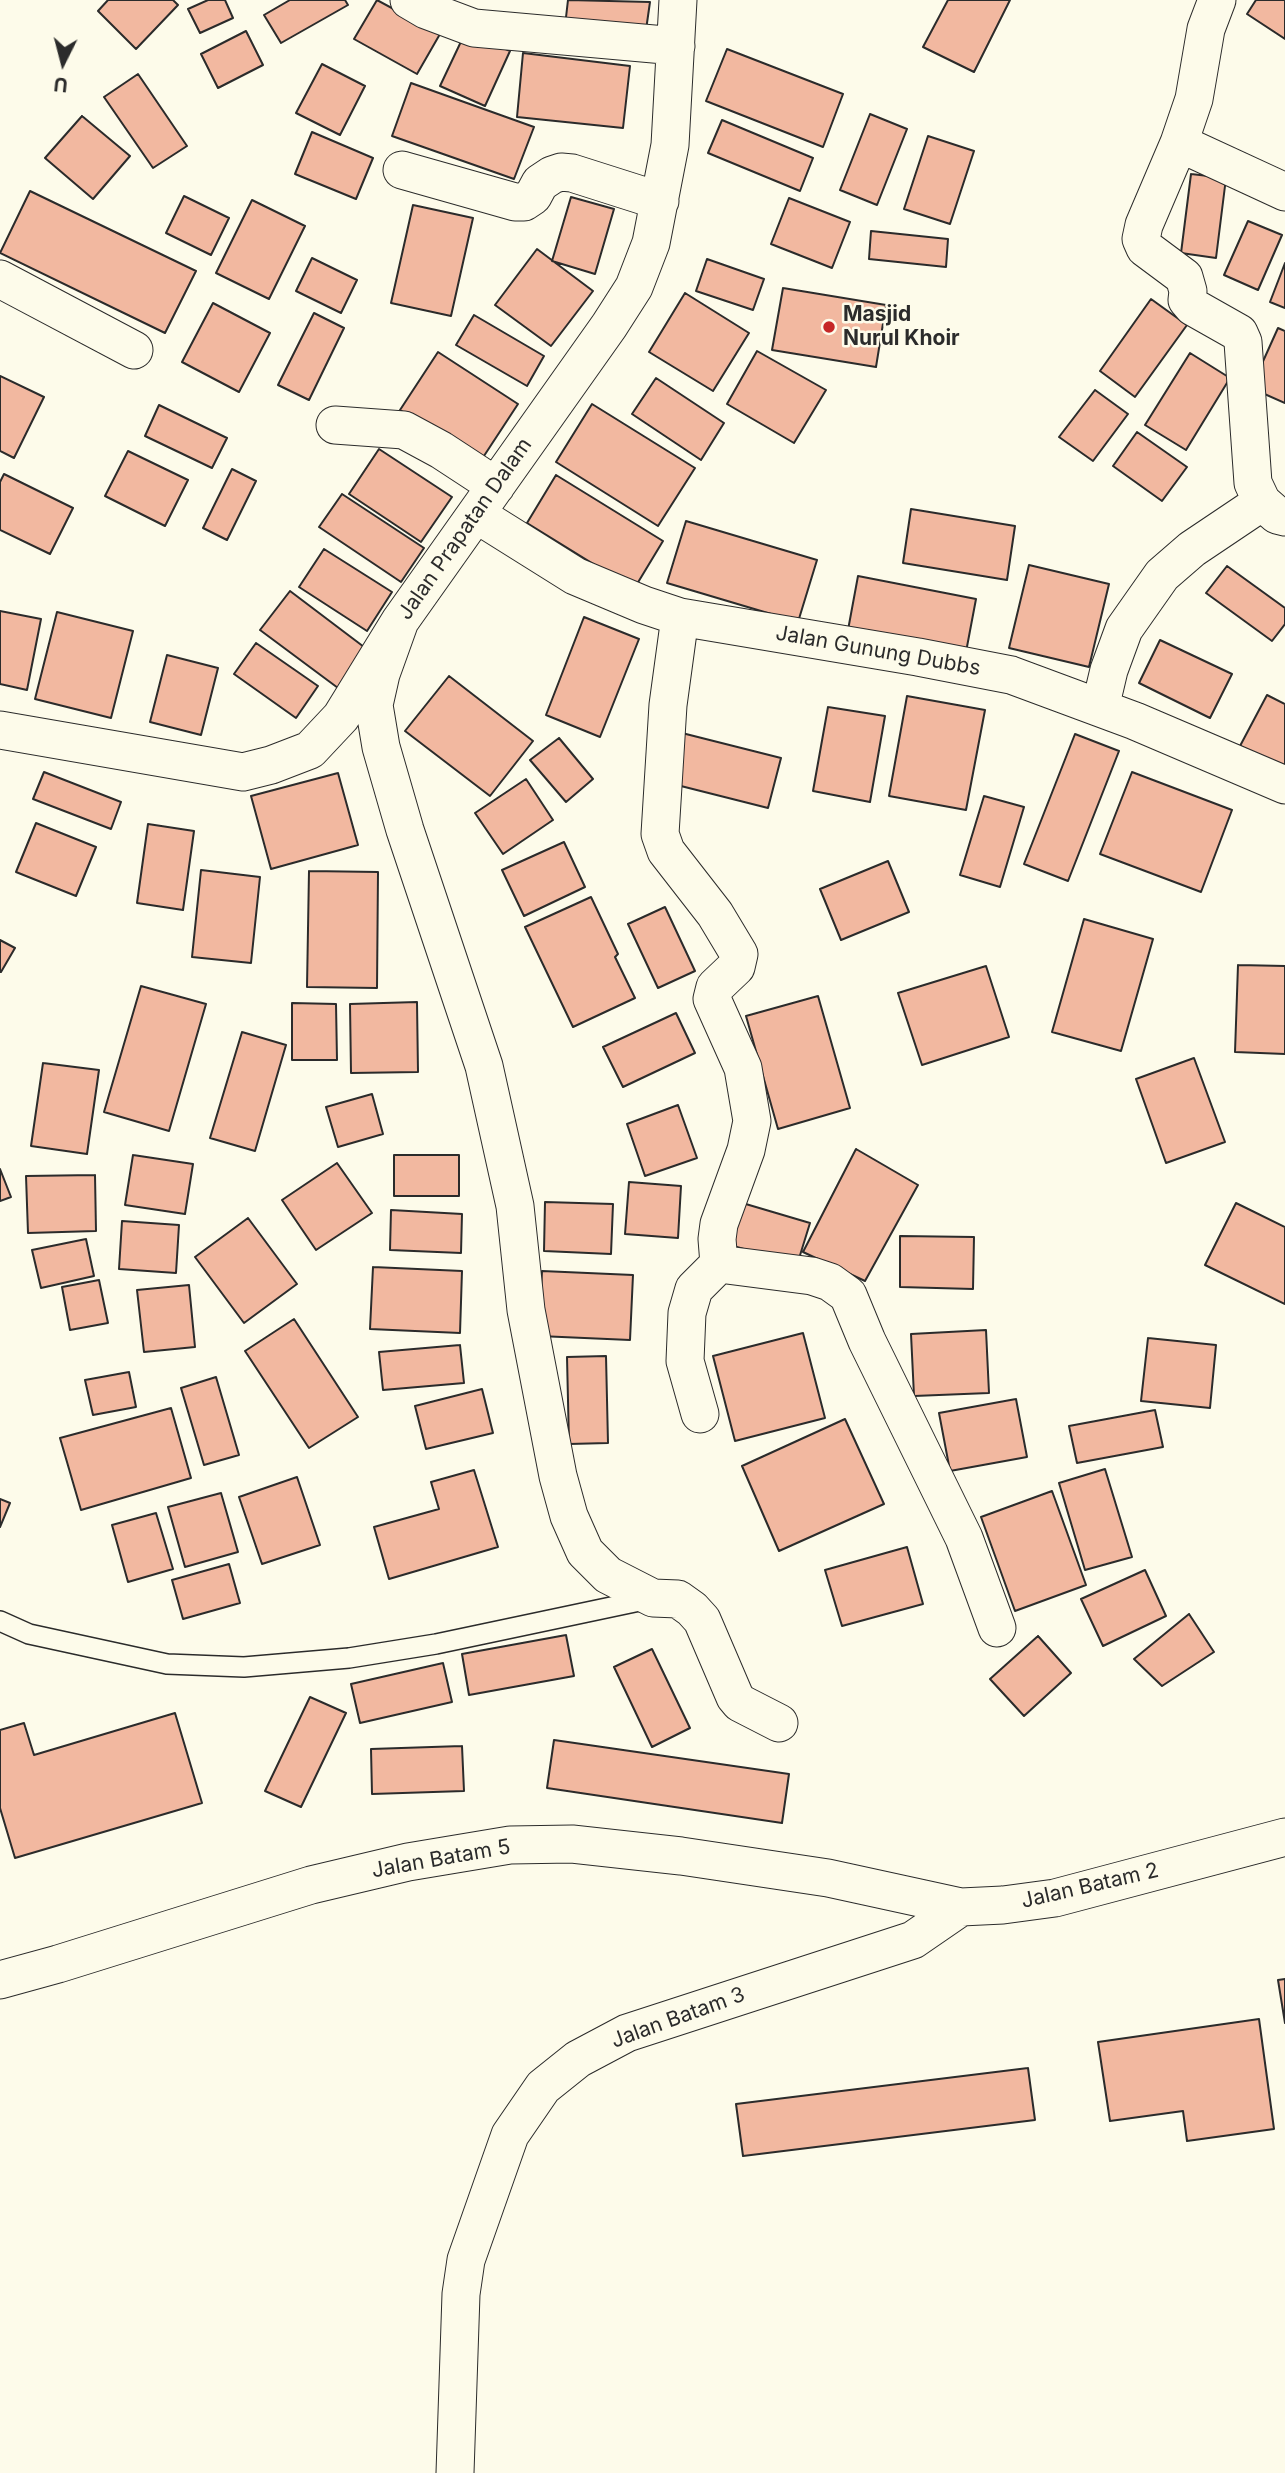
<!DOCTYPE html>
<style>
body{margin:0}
#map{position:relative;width:1285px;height:2473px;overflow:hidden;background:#fdfbea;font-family:Inter,sans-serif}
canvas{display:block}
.north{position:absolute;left:28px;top:28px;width:70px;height:70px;-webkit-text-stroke:5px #fdfbea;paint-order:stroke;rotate:186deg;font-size:19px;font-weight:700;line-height:28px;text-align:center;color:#2b2b2b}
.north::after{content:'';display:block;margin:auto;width:24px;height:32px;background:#2b2b2b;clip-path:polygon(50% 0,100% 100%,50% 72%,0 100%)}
</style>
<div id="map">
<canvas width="1285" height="2473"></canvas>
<div class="north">U</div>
</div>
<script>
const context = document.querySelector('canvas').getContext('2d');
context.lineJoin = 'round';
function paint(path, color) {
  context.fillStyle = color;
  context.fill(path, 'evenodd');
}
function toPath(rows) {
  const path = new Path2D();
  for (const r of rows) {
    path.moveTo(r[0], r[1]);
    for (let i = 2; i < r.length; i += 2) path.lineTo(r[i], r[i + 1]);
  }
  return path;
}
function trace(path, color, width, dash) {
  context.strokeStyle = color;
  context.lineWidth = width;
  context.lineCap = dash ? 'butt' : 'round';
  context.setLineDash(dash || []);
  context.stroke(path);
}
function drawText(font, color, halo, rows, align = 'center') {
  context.font = font + ' Inter,sans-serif';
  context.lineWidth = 5;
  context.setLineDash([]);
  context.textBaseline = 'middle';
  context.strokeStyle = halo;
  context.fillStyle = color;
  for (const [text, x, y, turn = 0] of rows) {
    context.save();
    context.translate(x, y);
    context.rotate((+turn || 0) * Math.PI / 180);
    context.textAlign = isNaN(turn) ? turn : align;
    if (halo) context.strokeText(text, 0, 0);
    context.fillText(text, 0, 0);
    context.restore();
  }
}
const building = toPath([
 [108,0,173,0,178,5,136,49,98,11,108,0],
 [208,0,225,0,233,18,200,33,188,9,208,0],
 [290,0,345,0,348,5,281,43,264,15,290,0],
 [377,0,440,34,417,74,354,39,377,0],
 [568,0,650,2,645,37,565,26,568,0],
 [948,0,1010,0,974,72,923,47,948,0],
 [1256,0,1285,0,1285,39,1247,14,1256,0],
 [246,31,263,65,218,88,201,54,246,31],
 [466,31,510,51,485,106,440,86,466,31],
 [727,49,843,94,823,147,706,101,727,49],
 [523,53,630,66,623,128,517,117,523,53],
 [322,64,365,86,340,135,296,113,322,64],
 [138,74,187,146,153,168,104,97,138,74],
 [411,83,534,127,514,179,392,136,411,83],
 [870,114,907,129,877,205,840,190,870,114],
 [82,116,130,156,93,199,45,158,82,116],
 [722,120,813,158,800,191,708,153,722,120],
 [312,132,373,158,356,199,295,174,312,132],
 [928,136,974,151,950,224,904,209,928,136],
 [1191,174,1226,178,1216,258,1181,253,1191,174],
 [30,191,196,271,165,333,0,253,30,191],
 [184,196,229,218,211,255,166,233,184,196],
 [571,197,614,209,595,274,552,261,571,197],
 [789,198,850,222,832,268,771,244,789,198],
 [252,200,305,226,269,299,216,273,252,200],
 [413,205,473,218,451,316,391,303,413,205],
 [1248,221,1282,235,1258,290,1224,275,1248,221],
 [871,231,948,239,946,267,869,259,871,231],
 [537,249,593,291,551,346,495,305,537,249],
 [312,258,357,280,341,313,296,291,312,258],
 [707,259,764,279,753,310,696,291,707,259],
 [1285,263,1285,308,1270,302,1285,263],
 [783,288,886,305,876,367,772,350,783,288],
 [685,293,749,333,713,391,649,352,685,293],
 [1151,299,1187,325,1135,397,1100,371,1151,299],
 [213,303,270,333,239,392,182,362,213,303],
 [314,313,344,328,309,400,278,385,314,313],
 [474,315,544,356,527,386,456,345,474,315],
 [1278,328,1285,331,1285,403,1251,388,1278,328],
 [757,351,826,390,794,443,727,404,757,351],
 [438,352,518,404,480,462,400,410,438,352],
 [1190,353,1230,378,1186,450,1145,425,1190,353],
 [0,376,44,397,14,458,0,451,0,376],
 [656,378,724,423,701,460,632,414,656,378],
 [1095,390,1128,414,1093,461,1059,437,1095,390],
 [592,404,695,468,658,526,556,462,592,404],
 [159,405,227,438,212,468,145,436,159,405],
 [1137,432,1187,467,1162,501,1113,466,1137,432],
 [379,449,452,497,421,542,349,494,379,449],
 [128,451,188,480,165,526,105,496,128,451],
 [232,469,256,481,227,540,203,528,232,469],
 [4,474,73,508,50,554,0,530,0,482,4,474],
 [556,475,663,541,634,589,527,523,556,475],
 [342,494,424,548,401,582,319,527,342,494],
 [911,509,1015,526,1007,580,903,563,911,509],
 [686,521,817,560,798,622,667,583,686,521],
 [324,549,392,592,367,631,299,587,324,549],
 [1029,565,1109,584,1089,667,1009,648,1029,565],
 [1227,566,1285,608,1285,624,1272,641,1206,593,1227,566],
 [858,576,976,599,966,652,848,630,858,576],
 [290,591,368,650,338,688,260,630,290,591],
 [0,611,41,619,27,690,0,684,0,611],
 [57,612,133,631,111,718,35,699,57,612],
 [584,617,639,639,600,737,546,715,584,617],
 [1160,640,1232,674,1210,718,1139,683,1160,640],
 [256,643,318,686,296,718,234,674,256,643],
 [167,655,218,668,201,735,150,722,167,655],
 [449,676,533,741,490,796,405,731,449,676],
 [1267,695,1285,704,1285,769,1240,746,1267,695],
 [907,696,985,710,966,810,889,796,907,696],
 [828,707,885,716,870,802,813,791,828,707],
 [678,732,781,758,768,808,665,782,678,732],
 [1075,734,1119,751,1068,881,1024,864,1075,734],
 [559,738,593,779,566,802,530,760,559,738],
 [44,772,121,802,111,829,33,799,44,772],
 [1132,772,1232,810,1201,892,1100,854,1132,772],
 [338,773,358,845,271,869,251,796,338,773],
 [526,779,553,820,503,854,475,813,526,779],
 [984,796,1024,807,1000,887,960,875,984,796],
 [36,823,96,847,76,896,16,872,36,823],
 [148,824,194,831,183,910,137,903,148,824],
 [564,842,585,887,524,916,502,870,564,842],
 [888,861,909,912,841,940,820,889,888,861],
 [201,870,260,877,251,963,192,957,201,870],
 [309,871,378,872,377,988,307,987,309,871],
 [591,897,618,954,615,957,635,998,573,1027,525,927,591,897],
 [665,907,695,971,658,988,628,924,665,907],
 [1084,919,1153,939,1121,1051,1052,1032,1084,919],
 [0,940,15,948,1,972,0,972,0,940],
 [1238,965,1285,966,1285,1054,1235,1052,1238,965],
 [986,966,1009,1037,922,1065,898,993,986,966],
 [141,986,206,1004,169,1131,104,1112,141,986],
 [818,996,850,1108,778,1129,746,1016,818,996],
 [417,1002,418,1072,351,1073,350,1004,417,1002],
 [292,1003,336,1004,337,1060,292,1060,292,1003],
 [676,1013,695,1053,623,1087,603,1047,676,1013],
 [242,1032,286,1045,255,1151,210,1138,242,1032],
 [1194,1058,1225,1142,1166,1163,1136,1079,1194,1058],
 [43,1063,99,1070,87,1154,31,1146,43,1063],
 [372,1094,383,1134,338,1147,326,1107,372,1094],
 [678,1105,697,1158,645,1176,627,1124,678,1105],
 [856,1149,918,1185,865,1281,803,1252,856,1149],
 [133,1155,193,1164,185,1214,125,1205,133,1155],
 [394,1155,459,1155,459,1196,394,1196,394,1155],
 [337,1163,372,1213,316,1250,282,1200,337,1163],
 [0,1169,11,1197,0,1201,0,1169],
 [95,1175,96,1231,28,1233,26,1176,95,1175],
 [629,1182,681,1186,678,1238,625,1234,629,1182],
 [545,1202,613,1204,611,1254,544,1251,545,1202],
 [739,1202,810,1223,797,1265,727,1244,739,1202],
 [1236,1203,1285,1227,1285,1304,1205,1265,1236,1203],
 [391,1210,462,1214,461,1253,390,1250,391,1210],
 [248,1218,297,1284,244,1323,195,1257,248,1218],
 [122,1221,179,1225,176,1273,119,1269,122,1221],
 [900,1236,974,1237,973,1289,900,1287,900,1236],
 [86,1239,94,1276,41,1288,32,1250,86,1239],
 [373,1267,462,1271,460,1333,370,1329,373,1267],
 [542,1271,633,1275,630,1340,539,1336,542,1271],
 [99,1280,108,1323,70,1330,62,1287,99,1280],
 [189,1285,195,1347,144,1352,137,1290,189,1285],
 [294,1319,358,1417,309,1448,245,1351,294,1319],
 [986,1330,989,1393,914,1396,911,1334,986,1330],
 [803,1333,825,1418,735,1441,713,1356,803,1333],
 [1148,1338,1216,1345,1210,1408,1141,1401,1148,1338],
 [460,1345,464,1383,383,1390,379,1352,460,1345],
 [606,1356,608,1443,569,1444,567,1357,606,1356],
 [129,1372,136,1407,93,1415,85,1380,129,1372],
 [216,1377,239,1455,204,1465,181,1388,216,1377],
 [482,1389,493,1433,426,1449,415,1406,482,1389],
 [1016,1399,1027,1457,950,1471,939,1413,1016,1399],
 [171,1408,191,1478,81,1510,60,1438,171,1408],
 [1155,1410,1163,1447,1077,1463,1069,1426,1155,1410],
 [845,1419,884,1504,779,1551,742,1466,845,1419],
 [1105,1469,1132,1557,1085,1570,1059,1483,1105,1469],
 [474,1470,498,1547,389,1579,374,1527,439,1509,431,1482,474,1470],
 [297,1477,320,1545,262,1564,239,1497,297,1477],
 [1052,1491,1086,1585,1015,1611,981,1517,1052,1491],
 [221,1493,238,1552,185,1567,168,1507,221,1493],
 [0,1499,10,1503,0,1527,0,1499],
 [156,1513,173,1569,128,1582,112,1525,156,1513],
 [907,1547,923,1604,842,1626,825,1570,907,1547],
 [229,1564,240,1603,183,1619,172,1580,229,1564],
 [1145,1570,1166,1616,1103,1646,1081,1599,1145,1570],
 [1189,1614,1214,1652,1162,1686,1134,1659,1189,1614],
 [566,1635,574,1676,469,1695,462,1654,566,1635],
 [1038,1636,1071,1673,1024,1716,990,1679,1038,1636],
 [652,1649,690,1728,652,1747,614,1667,652,1649],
 [443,1663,452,1702,360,1723,351,1684,443,1663],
 [310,1697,346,1713,301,1807,265,1791,310,1697],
 [175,1713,202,1803,15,1858,0,1808,0,1730,24,1723,34,1755,175,1713],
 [554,1740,789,1774,782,1823,547,1788,554,1740],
 [462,1746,464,1791,372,1794,371,1749,462,1746],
 [1285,1979,1285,2023,1278,1980,1285,1979],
 [1259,2019,1274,2129,1187,2141,1183,2111,1110,2121,1098,2042,1259,2019],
 [1028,2068,1035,2120,743,2156,736,2104,1028,2068]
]);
paint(building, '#f2b8a0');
trace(building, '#2b2b2b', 2);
const service = toPath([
 [0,1621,29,1634,167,1664,244,1667,349,1658,436,1644,649,1599]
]);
const minor = toPath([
 [409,0,426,10,474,28,676,46],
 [1217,0,1206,29,1194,99,1179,143,1144,225,1141,239,1145,248,1184,277,1188,291,1187,300,1193,307,1239,333,1243,342,1253,483,1262,502,1277,515,1285,517],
 [1179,143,1285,192],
 [402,170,515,202,524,202,533,196,540,183,552,175,561,172,572,173,660,201],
 [0,279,134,350],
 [335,425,404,430,441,450,496,486],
 [476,514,575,576,644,605,680,617,918,657,1011,675,1135,721,1285,785],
 [680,617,668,705,660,834,666,851,715,914,739,954,736,967,715,987,712,999,743,1068,752,1121,746,1150,719,1224,717,1239,719,1264,694,1289,687,1313,685,1361,700,1414],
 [400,621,381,674,374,705,381,747,405,830,484,1066,515,1206,526,1310,558,1476,569,1516,585,1552,608,1575,653,1598,678,1599,692,1609,702,1620,735,1697,740,1703,779,1723],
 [1100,708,1109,670,1124,629,1162,575,1192,549,1262,502],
 [0,730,243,772,271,765,310,750,341,717,400,621,609,326,634,287,651,243,670,145,678,0],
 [719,1264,812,1276,830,1282,848,1295,867,1341,964,1538,997,1628],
 [0,1980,58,1964,311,1885,408,1862,510,1845,572,1844,681,1856,828,1878,961,1907,1003,1905,1055,1898,1285,1837],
 [455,2473,461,2294,466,2260,510,2135,543,2087,578,2059,627,2033,913,1940,961,1907]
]);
trace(service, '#2b2b2b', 22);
trace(minor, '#2b2b2b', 39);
trace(service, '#fdfbea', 19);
trace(minor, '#fdfbea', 37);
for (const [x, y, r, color] of [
 [829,327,7,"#c62828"]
]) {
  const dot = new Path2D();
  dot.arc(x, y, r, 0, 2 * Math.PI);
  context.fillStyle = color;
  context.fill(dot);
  trace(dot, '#fdfbea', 2.5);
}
drawText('bold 21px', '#2b2b2b', '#fdfbea', [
 ["Masjid",843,315],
 ["Nurul Khoir",843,339]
], 'left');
drawText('21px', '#2b2b2b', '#fdfbea', [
 ["Jalan Prapatan Dalam",465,529,-55],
 ["Jalan Gunung Dubbs",878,651,10],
 ["Jalan Batam 5",441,1859,-10],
 ["Jalan Batam 2",1090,1886,-13],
 ["Jalan Batam 3",678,2018,-20]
]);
</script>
